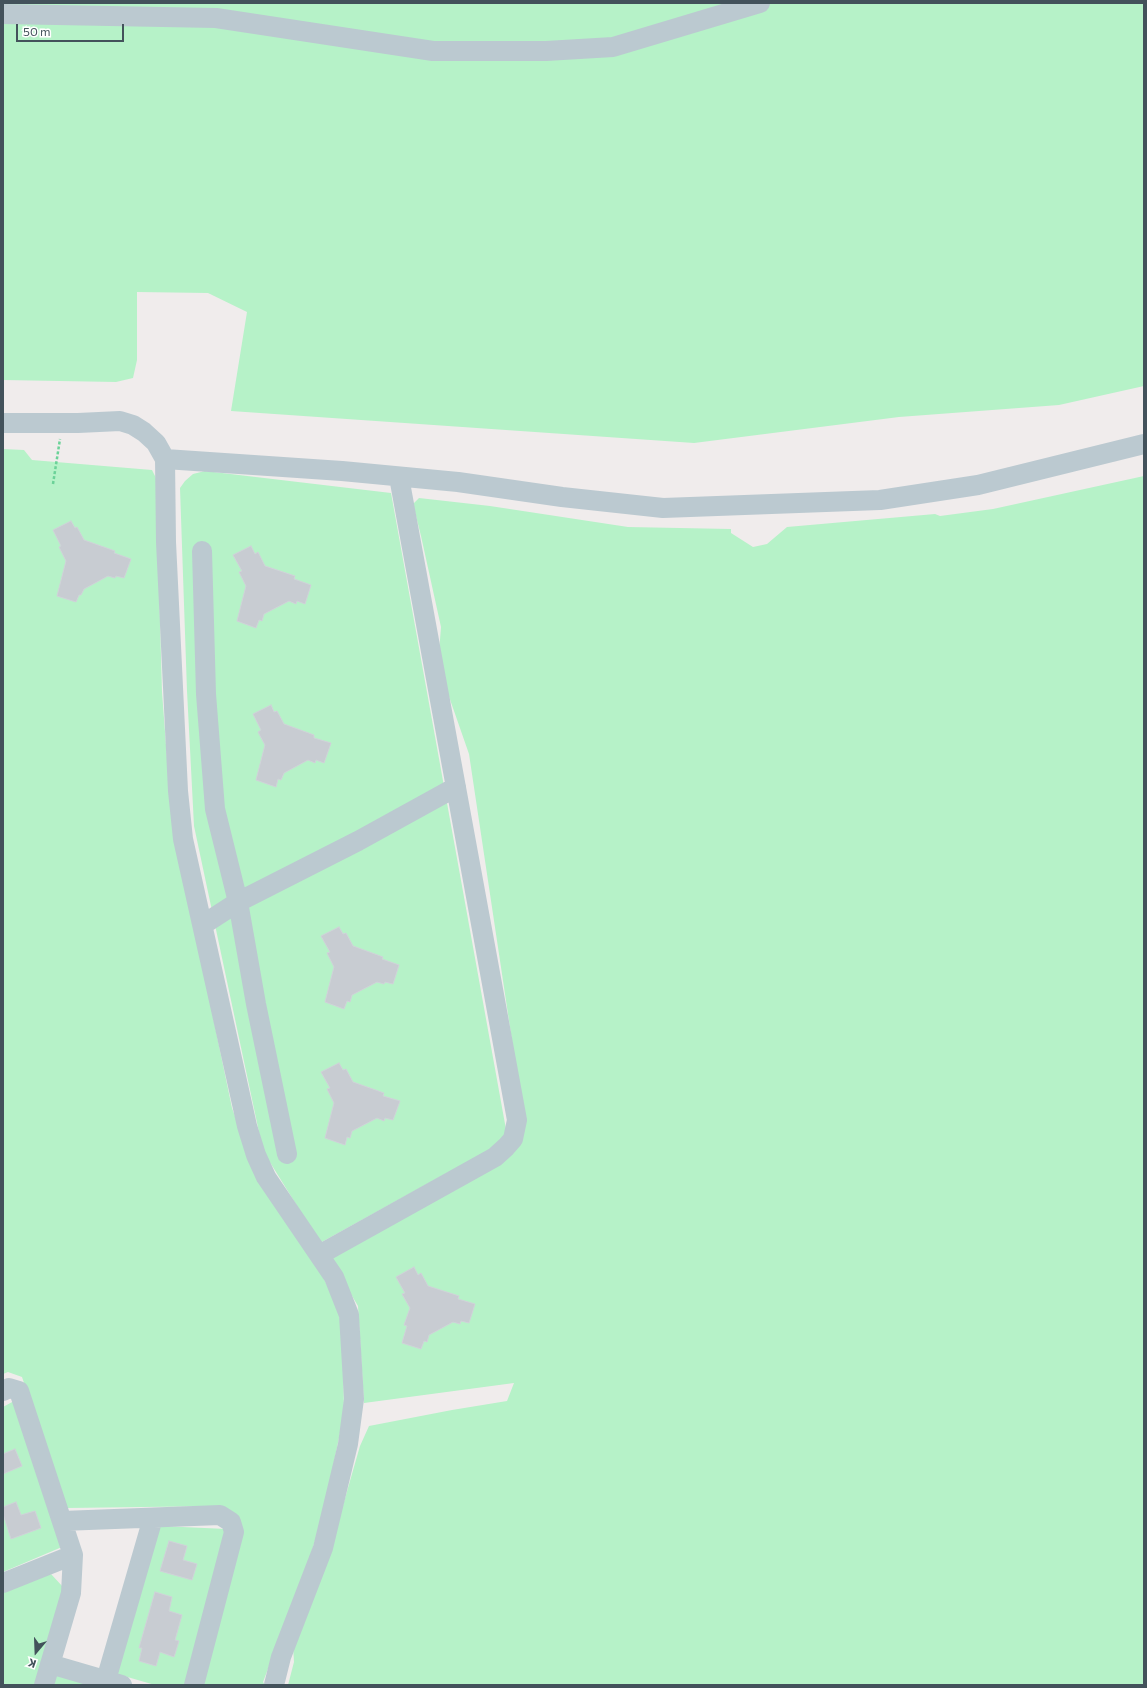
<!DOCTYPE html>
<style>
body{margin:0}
#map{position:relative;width:1147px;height:1688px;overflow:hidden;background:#f0ecec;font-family:Commissioner,sans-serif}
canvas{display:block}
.frame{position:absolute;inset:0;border:4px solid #43525b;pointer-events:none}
.north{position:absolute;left:16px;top:1632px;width:40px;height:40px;-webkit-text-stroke:3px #fff;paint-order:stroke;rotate:199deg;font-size:11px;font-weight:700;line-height:16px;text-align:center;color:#43525b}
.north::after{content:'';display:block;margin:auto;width:14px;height:18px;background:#43525b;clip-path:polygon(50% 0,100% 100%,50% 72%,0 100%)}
.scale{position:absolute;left:16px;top:24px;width:108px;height:18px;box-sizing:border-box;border:2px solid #43525b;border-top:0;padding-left:5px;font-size:12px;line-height:14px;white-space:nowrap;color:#43525b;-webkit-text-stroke:3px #fff;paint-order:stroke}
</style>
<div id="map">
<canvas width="1147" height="1688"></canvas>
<div class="frame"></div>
<div class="north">K</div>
<div class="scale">50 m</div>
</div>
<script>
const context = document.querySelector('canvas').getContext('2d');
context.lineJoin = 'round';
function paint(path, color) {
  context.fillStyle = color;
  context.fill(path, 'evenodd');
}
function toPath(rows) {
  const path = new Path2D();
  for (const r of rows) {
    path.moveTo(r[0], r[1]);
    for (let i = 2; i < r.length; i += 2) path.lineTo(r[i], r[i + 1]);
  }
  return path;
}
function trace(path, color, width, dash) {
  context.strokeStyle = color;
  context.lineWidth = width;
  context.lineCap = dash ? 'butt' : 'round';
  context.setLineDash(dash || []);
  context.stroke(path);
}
paint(toPath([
 [3,3,1144,3,1144,386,1059,405,899,417,694,443,231,411,247,312,208,293,137,292,137,360,133,378,116,382,3,380],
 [3,449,24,450,32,460,152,470,156,478,162,692,167,758,213,1017,232,1108,254,1169,313,1256,338,1308,343,1338,344,1414,322,1519,306,1569,263,1682,265,1685,200,1685,242,1527,221,1506,67,1508,22,1377,8,1372,3,1374],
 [205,471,391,493,507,1135,505,1141,320,1243,263,1151,194,826,187,691,180,488,185,481,193,474],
 [1144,476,1144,1685,288,1685,294,1662,293,1645,327,1561,360,1446,369,1426,452,1410,507,1401,514,1383,364,1403,358,1306,329,1257,516,1147,517,1074,469,754,438,665,441,627,421,536,413,504,419,498,490,506,628,527,731,529,731,533,753,547,767,544,787,527,935,514,940,516,993,509],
 [14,1401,62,1547,3,1572,3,1407],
 [160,1526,227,1529,186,1685,155,1685,117,1674],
 [51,1574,63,1587,36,1685,3,1685,3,1588],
 [55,1672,98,1685,51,1685]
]), '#b6f2c8');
const building = toPath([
 [71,521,75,528,77,527,84,540,115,551,114,553,131,559,124,578,116,576,115,578,108,576,84,589,81,595,79,595,76,602,57,596,66,561,59,547,61,546,53,530,71,521],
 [251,546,255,554,258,552,265,566,295,576,294,579,311,585,305,604,297,601,296,604,289,601,264,614,262,621,259,620,256,628,237,621,246,586,239,572,242,571,233,555,251,546],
 [271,705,274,712,277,711,284,724,314,735,314,738,331,743,324,763,316,760,315,763,308,760,284,773,281,780,278,779,276,787,256,780,265,745,258,732,261,730,253,714,271,705],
 [339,927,343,934,346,933,353,946,383,957,382,959,399,965,393,984,385,982,384,984,377,982,352,995,350,1002,347,1001,344,1009,325,1002,334,967,327,953,330,952,321,936,339,927],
 [339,1063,343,1070,346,1069,353,1082,384,1093,383,1096,400,1101,393,1120,385,1118,384,1121,377,1118,352,1131,350,1138,347,1137,345,1145,325,1138,334,1103,327,1089,330,1088,321,1072,339,1063],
 [414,1267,418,1275,421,1273,428,1286,459,1296,458,1299,475,1304,469,1323,461,1321,460,1324,453,1322,429,1335,427,1342,424,1341,421,1349,402,1343,407,1326,404,1325,410,1308,402,1294,405,1293,396,1277,414,1267],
 [15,1449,22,1466,3,1474,3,1454,15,1449],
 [16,1502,21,1515,35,1511,41,1528,11,1539,3,1514,3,1507,16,1502],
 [169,1541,187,1546,183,1560,197,1564,192,1580,160,1571,169,1541],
 [155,1592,172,1597,169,1611,182,1615,175,1640,179,1641,174,1657,160,1652,156,1666,139,1661,142,1648,139,1648,155,1592]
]);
paint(building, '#c8ccd2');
trace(building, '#d0d3d9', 1);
trace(toPath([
 [53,484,60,439]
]), '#6bd298', 2.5, [3, 2]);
trace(toPath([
 [3,14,216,18,433,51,546,51,613,47,760,3],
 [3,423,78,423,120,421,133,425,144,432,156,443,165,459,342,471,458,482,562,497,663,508,880,500,978,485,1144,444],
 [165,459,166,542,178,791,183,839,247,1126,256,1155,266,1177,334,1277,349,1315,354,1399,348,1444,323,1548,281,1657,274,1685],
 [202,551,206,694,215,809,238,902,256,1004,287,1154],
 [204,924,238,902,358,841,456,787],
 [319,1255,495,1157,506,1147,513,1139,517,1120,399,477],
 [3,1391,9,1388,19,1391,73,1555,71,1593,44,1685],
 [62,1521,220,1515,231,1522,234,1532,194,1685],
 [3,1583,73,1555],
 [50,1664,122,1685],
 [106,1680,153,1518]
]), '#bbc9d0', 20);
</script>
